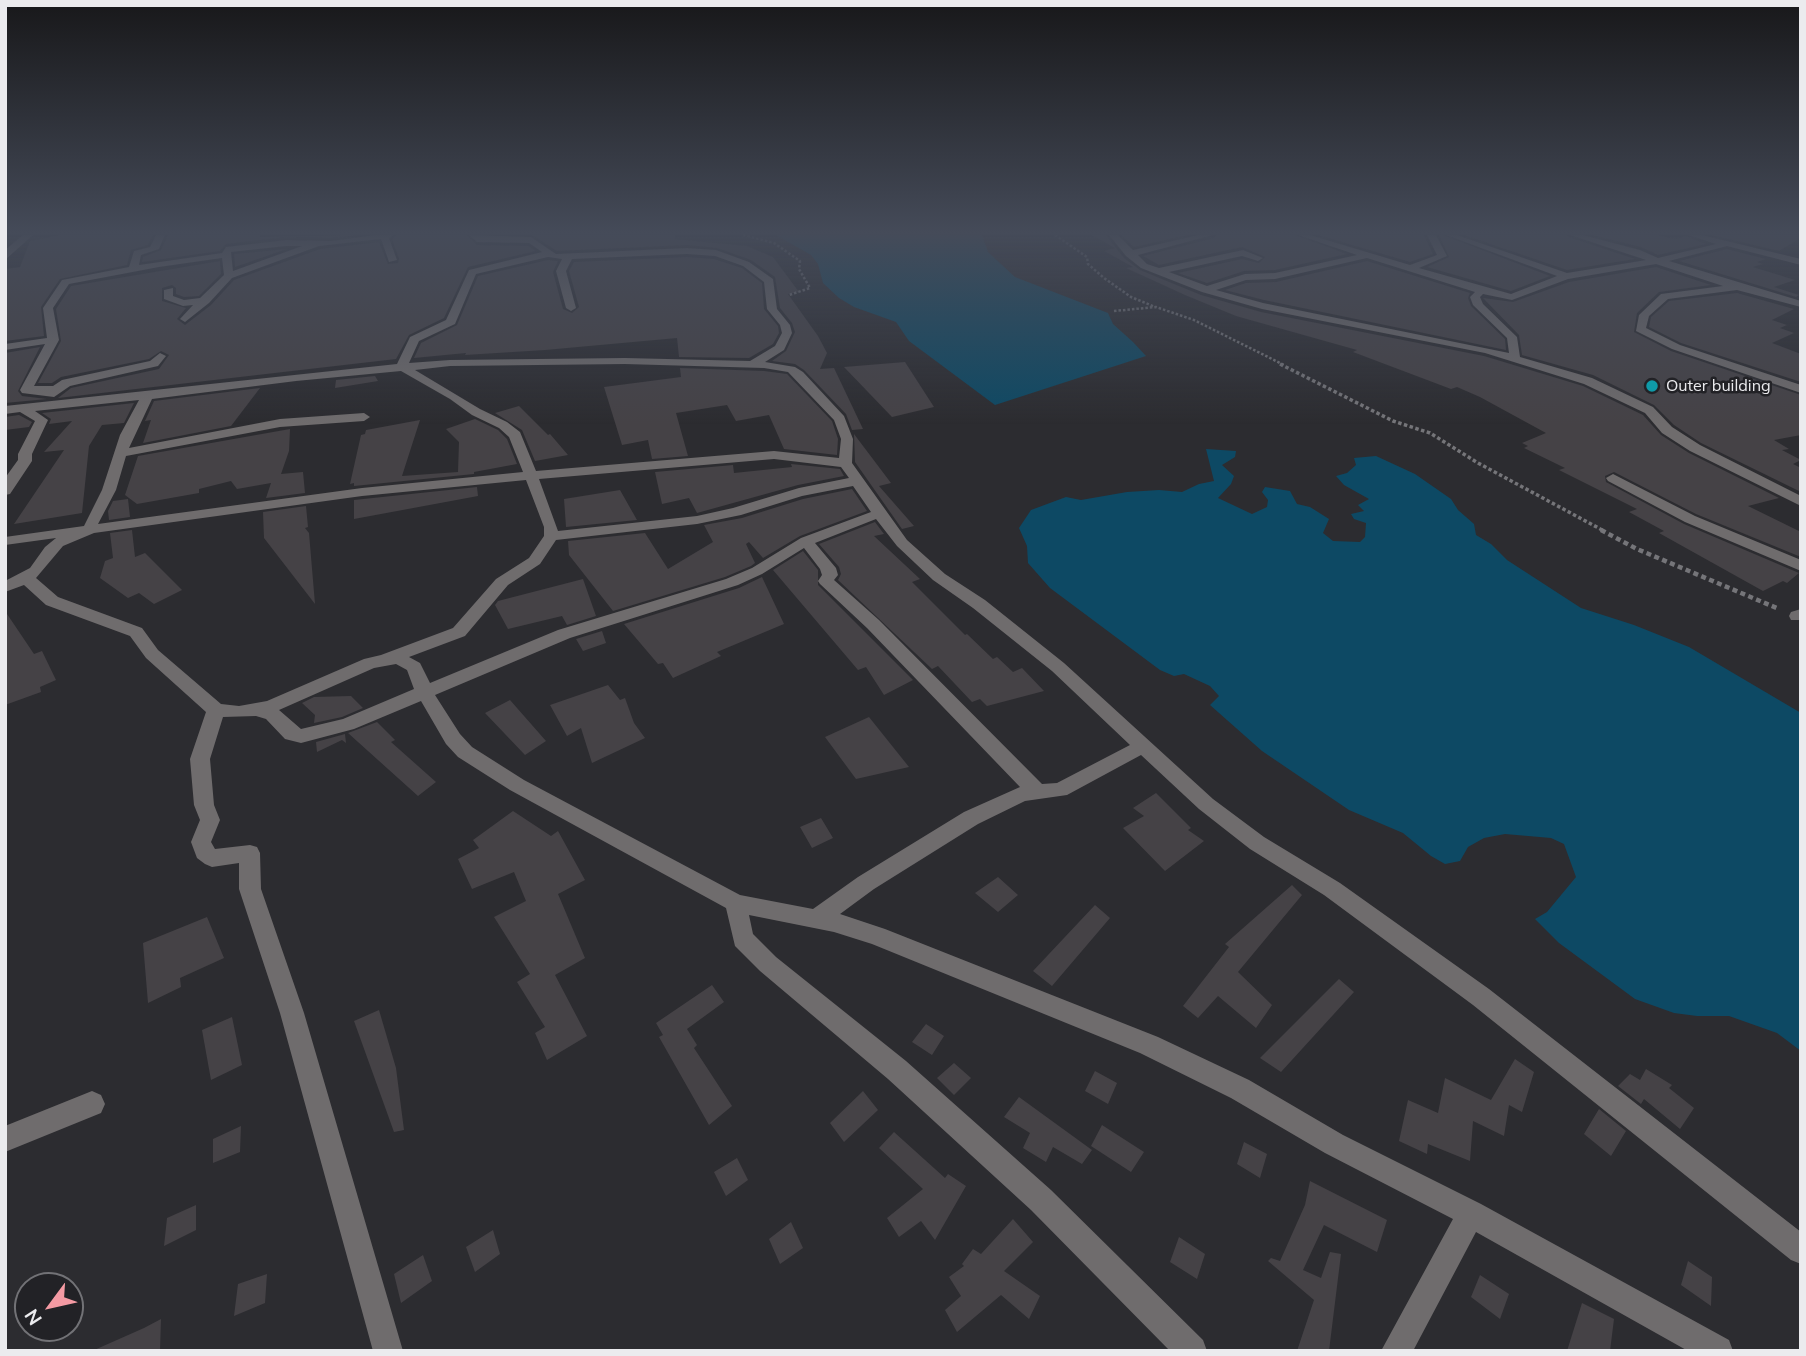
<!DOCTYPE html>
<style>
body{margin:0}
#map{position:relative;width:1806px;height:1356px;overflow:hidden;background:#2c2c30;font-family:Mulish,sans-serif}
canvas{display:block}
.frame{position:absolute;inset:0;border:7px solid #ebebee;pointer-events:none}
.north{position:absolute;left:14px;top:1272px;width:70px;height:70px;box-sizing:border-box;background:#222226;border:2px solid #727276;border-radius:50%;rotate:237deg;font-size:19px;font-weight:700;line-height:28px;text-align:center;color:#ebebee}
.north::after{content:'';display:block;margin:auto;width:24px;height:32px;background:#f49aa3;clip-path:polygon(50% 0,100% 100%,50% 72%,0 100%)}
</style>
<div id="map">
<canvas width="1806" height="1356"></canvas>
<div class="frame"></div>
<div class="north">N</div>
</div>
<script>
const context = document.querySelector('canvas').getContext('2d');
context.lineJoin = 'round';
function paint(path, color) {
  context.fillStyle = color;
  context.fill(path, 'evenodd');
}
function toPath(rows) {
  const path = new Path2D();
  for (const r of rows) {
    path.moveTo(r[0], r[1]);
    for (let i = 2; i < r.length; i += 2) path.lineTo(r[i], r[i + 1]);
  }
  return path;
}
function trace(path, color, width, dash) {
  context.strokeStyle = color;
  context.lineWidth = width;
  context.lineCap = dash ? 'butt' : 'round';
  context.setLineDash(dash || []);
  context.stroke(path);
}
function drawText(font, color, halo, rows, align = 'center') {
  context.font = font + ' Mulish,sans-serif';
  context.lineWidth = 5;
  context.setLineDash([]);
  context.textBaseline = 'middle';
  context.strokeStyle = halo;
  context.fillStyle = color;
  for (const [text, x, y, turn = 0] of rows) {
    context.save();
    context.translate(x, y);
    context.rotate((+turn || 0) * Math.PI / 180);
    context.textAlign = isNaN(turn) ? turn : align;
    if (halo) context.strokeText(text, 0, 0);
    context.fillText(text, 0, 0);
    context.restore();
  }
}
paint(toPath([
 [776,235,982,235,988,252,1015,277,1108,313,1113,324,1133,342,1146,356,995,405,909,341,896,322,854,307,839,298,823,283,818,264,811,255],
 [1206,449,1236,451,1235,457,1222,465,1234,476,1231,484,1218,498,1252,514,1267,507,1268,500,1262,492,1265,487,1290,491,1297,504,1310,507,1329,519,1323,533,1333,541,1360,542,1365,537,1366,523,1354,519,1351,514,1364,511,1358,505,1369,499,1344,485,1336,476,1347,473,1356,465,1354,458,1376,456,1415,474,1451,499,1458,510,1474,524,1476,535,1491,544,1507,560,1581,608,1634,625,1689,647,1801,713,1801,1051,1777,1033,1729,1016,1697,1016,1674,1013,1635,999,1559,943,1535,919,1547,912,1576,877,1564,844,1551,838,1505,834,1484,838,1468,847,1460,861,1445,864,1431,856,1403,833,1349,810,1262,751,1210,705,1219,696,1210,686,1184,674,1174,676,1160,670,1050,588,1028,563,1027,546,1019,528,1031,510,1066,497,1081,500,1127,492,1159,490,1182,492,1199,484,1214,481]
]), '#0d4964');
paint(toPath([
 [60,235,153,235,148,245,131,250,127,265,60,279,41,307,44,336,5,341,5,269,20,267,30,241],
 [168,235,260,235,260,237,359,235,331,238,286,237,226,244,220,251,142,262,143,257,161,250],
 [396,235,467,235,477,245,528,246,536,251,468,267,444,318,409,335,396,359,58,398,71,388,159,369,169,355,161,351,149,359,61,377,52,383,38,383,61,341,56,309,71,286,220,261,221,274,199,296,184,297,176,294,176,288,172,285,162,288,162,301,186,308,177,319,185,325,211,305,234,280,320,249,379,242,388,264,398,263,399,259,392,239],
 [532,235,675,235,675,239,747,246,773,257,799,292,788,294,818,336,827,353,820,369,834,368,863,429,852,430,846,414,804,370,795,364,772,361,786,351,795,332,792,323,780,308,775,277,751,260,717,248,687,245,557,251],
 [1091,235,1106,235,1124,258,1140,270,1201,295,1261,312,1484,356,1583,386,1643,415,1661,435,1689,453,1779,498,1748,506,1801,532,1801,557,1696,514,1614,472,1605,476,1606,482,1684,524,1799,573,1787,583,1783,581,1763,591,1659,533,1664,531,1629,512,1637,509,1559,470,1565,468,1524,448,1528,446,1522,443,1546,433,1480,397,1457,387,1451,389,1353,352,1357,350,1236,316,1185,295,1126,268,1133,267,1104,251,1115,248],
 [1121,235,1188,235,1134,247],
 [1216,235,1295,235,1347,254,1275,270,1244,271,1207,283,1178,273,1242,259,1259,263,1265,257,1242,247,1159,265,1143,256,1214,238],
 [1318,235,1424,235,1433,254,1410,262],
 [1439,235,1443,235,1550,276,1511,291,1427,267,1449,257],
 [1464,235,1567,235,1569,237,1635,259,1567,270],
 [1592,235,1657,235,1675,239,1686,236,1706,244,1658,255,1641,247],
 [1711,235,1801,235,1801,238,1779,251],
 [287,249,235,267,234,254],
 [1727,249,1766,259,1757,262,1763,264,1753,267,1795,280,1774,287,1799,295,1796,297,1679,261],
 [687,257,714,259,742,268,762,283,764,309,778,326,779,333,773,344,749,358,679,357,677,338,545,350,465,355,466,353,414,358,421,343,457,325,478,276,548,260,558,261,553,272,563,309,572,313,579,307,569,271,574,262],
 [1367,261,1470,293,1468,298,1471,306,1505,339,1506,350,1264,300,1225,290,1246,283,1276,282],
 [1656,267,1711,285,1659,292,1637,313,1634,332,1671,351,1801,395,1801,435,1774,440,1789,449,1782,450,1801,460,1793,464,1801,468,1801,492,1701,443,1674,425,1654,405,1593,375,1522,355,1519,335,1483,298,1513,302,1569,282],
 [1737,293,1794,309,1772,320,1787,325,1780,328,1794,333,1772,343,1801,354,1801,382,1681,343,1649,327,1651,317,1669,301],
 [40,347,18,391,22,396,47,399,5,403,5,353],
 [905,362,934,407,892,417,844,367],
 [680,368,764,371,787,374,832,421,838,439,837,455,784,449,769,415,736,421,727,405,676,413,688,456,652,459,648,440,622,445,604,387,681,377],
 [375,376,378,381,335,388,336,380],
 [260,388,231,426,143,443,151,420,145,421,154,401],
 [134,403,124,423,102,425,89,446,82,513,14,524,64,450,44,452,72,421,49,424,51,419,42,413],
 [519,406,548,435,550,434,568,455,535,461,522,430,495,413],
 [19,415,32,422,29,427,5,430,5,417],
 [475,419,498,430,507,439,517,464,474,472,474,474,354,486,354,483,350,484,361,435,365,434,366,430,420,420,402,476,458,472,459,442,446,429],
 [290,429,289,451,281,474,303,472,305,493,266,498,271,483,237,489,231,481,199,489,199,493,137,504,125,495,138,456],
 [854,434,891,483,879,486,914,526,902,529,855,462],
 [791,464,840,469,844,476,798,485,697,513,689,498,662,504,655,472,733,465,734,473,792,467],
 [477,487,478,496,354,519,354,500],
 [852,489,867,511,800,536,763,558,749,542,746,544,755,563,751,566,725,577,613,611,569,555,568,541,645,533,668,569,713,542,704,525,742,518,803,499],
 [620,490,637,520,566,527,564,499],
 [128,499,130,517,109,520,108,511,113,501],
 [306,506,308,527,305,528,309,533,315,604,264,538,263,512],
 [875,522,884,534,874,536,920,579,912,582,965,635,967,634,993,659,997,657,1013,672,1022,668,1044,691,987,706,980,699,972,702,938,666,932,669,838,580,841,574,839,567,819,544],
 [132,530,135,557,145,553,182,590,154,604,139,593,128,598,100,578,105,561,113,558,110,533],
 [803,551,818,570,818,585,913,680,884,695,866,667,858,670,773,570],
 [762,577,784,624,717,652,721,656,673,678,663,663,658,664,624,624,739,588],
 [583,579,596,616,567,625,562,616,508,629,495,605,498,601],
 [5,611,34,654,42,651,56,680,40,687,41,692,5,705],
 [602,631,606,643,583,651,576,639],
 [608,685,620,700,625,698,634,723,645,738,592,763,581,728,567,736,550,705],
 [351,696,363,708,342,717,314,723,315,715,302,703,314,697],
 [510,700,546,741,525,755,485,713],
 [869,717,909,767,856,779,825,737],
 [377,722,395,740,391,742,436,782,418,796,348,733],
 [345,734,346,743,342,740,317,752,316,742],
 [1156,793,1191,828,1188,830,1204,841,1165,871,1123,828,1144,816,1133,808],
 [513,811,551,836,558,831,585,880,558,894,585,958,555,975,587,1036,547,1060,535,1033,545,1027,517,982,530,974,494,917,526,901,514,872,472,889,458,859,479,848,473,840],
 [821,818,833,838,812,848,800,827],
 [998,877,1018,895,998,912,975,893],
 [1292,885,1302,895,1238,972,1272,1005,1256,1028,1218,996,1198,1018,1183,1006,1229,947,1225,944],
 [1095,905,1110,918,1052,986,1033,971],
 [207,917,224,958,180,978,181,987,148,1003,143,943],
 [1339,979,1354,992,1281,1072,1260,1058],
 [712,985,724,1002,687,1029,697,1045,694,1048,732,1106,709,1125,659,1037,663,1035,656,1023],
 [379,1010,396,1068,404,1130,394,1132,354,1021],
 [232,1017,242,1065,211,1080,202,1030],
 [926,1024,944,1036,932,1055,912,1042],
 [1515,1059,1534,1072,1522,1112,1509,1105,1504,1136,1473,1121,1470,1161,1428,1144,1427,1154,1399,1141,1408,1100,1438,1113,1445,1078,1491,1100],
 [954,1063,971,1078,954,1095,937,1078],
 [1646,1069,1672,1085,1669,1088,1694,1108,1680,1129,1644,1099,1641,1104,1618,1086,1630,1074,1640,1080],
 [1095,1071,1117,1083,1108,1104,1085,1091],
 [863,1091,878,1110,844,1142,830,1123],
 [1019,1097,1092,1150,1082,1164,1053,1147,1046,1162,1023,1148,1030,1133,1004,1117],
 [1599,1109,1626,1131,1611,1156,1584,1134],
 [1102,1125,1144,1152,1131,1172,1091,1146],
 [241,1126,240,1152,213,1163,213,1139],
 [894,1132,945,1178,948,1174,966,1186,935,1240,921,1221,899,1237,887,1218,923,1189,879,1148],
 [1244,1142,1267,1154,1260,1178,1237,1164],
 [737,1158,748,1180,726,1196,714,1172],
 [1310,1181,1387,1220,1377,1252,1324,1225,1303,1270,1321,1278,1330,1252,1341,1254,1329,1351,1297,1351,1314,1300,1268,1261,1271,1258,1280,1261,1305,1205],
 [196,1205,196,1230,164,1246,167,1218],
 [1013,1219,1033,1242,1004,1271,1040,1296,1029,1319,1001,1295,957,1332,945,1310,961,1296,949,1277,964,1266,962,1264,973,1249,981,1254],
 [791,1222,803,1248,780,1264,769,1239],
 [493,1230,500,1254,475,1272,466,1247],
 [1179,1237,1205,1254,1197,1279,1170,1262],
 [423,1255,432,1281,401,1303,394,1274],
 [1688,1261,1712,1277,1711,1306,1681,1285],
 [267,1274,265,1303,234,1316,238,1284],
 [1480,1275,1509,1294,1500,1319,1471,1297],
 [1582,1303,1614,1319,1610,1351,1567,1351],
 [161,1319,160,1351,92,1351,144,1328]
]), '#454246');
trace(toPath([
 [743,235,774,243,800,261,799,269,810,288,789,295],
 [1055,235,1087,257,1088,264,1104,278,1131,297,1155,307],
 [1114,311,1156,307,1194,320,1284,365]
]), '#757579', 2.5, [2.5, 2]);
trace(toPath([
 [1280,364,1393,421,1430,433,1478,463,1604,531]
]), '#757579', 3.5, [3.5, 2.5]);
trace(toPath([
 [1601,530,1637,549,1779,609]
]), '#757579', 4.5, [5, 3.5]);
paint(toPath([
 [23,235,33,235,5,260,5,250,23,235],
 [156,235,165,235,159,249,141,255,139,265,222,253,226,247,286,240,331,241,375,235,394,235,389,238,397,260,389,262,381,239,319,246,232,278,209,303,185,322,180,319,193,305,183,306,164,299,164,290,173,288,173,296,184,300,200,298,224,275,222,258,159,267,69,284,53,308,59,340,34,386,53,386,62,380,150,361,160,353,166,356,158,366,70,386,54,397,22,393,20,390,45,344,5,350,5,344,47,338,43,308,62,280,129,267,134,251,150,247,156,235],
 [286,246,302,246,233,271,231,252,286,246],
 [469,235,531,237,556,254,687,248,716,250,749,262,773,279,777,309,790,325,792,333,784,350,765,362,795,367,803,372,844,416,853,439,852,463,907,540,945,574,985,600,1064,663,1213,799,1264,837,1340,883,1489,989,1801,1232,1801,1264,1791,1260,1473,1005,1324,895,1250,849,1199,809,1141,755,1067,795,1025,801,978,824,874,889,840,914,885,929,1158,1037,1249,1080,1343,1135,1481,1204,1729,1340,1733,1351,1688,1351,1476,1232,1413,1351,1381,1351,1453,1219,1325,1153,1231,1098,1140,1053,872,944,834,932,749,915,753,934,776,957,906,1061,1051,1190,1203,1340,1207,1351,1170,1351,1031,1210,888,1079,760,971,735,946,726,908,510,790,458,757,446,744,421,701,354,729,301,743,285,739,266,719,256,716,223,717,210,759,214,805,220,820,211,842,215,849,250,845,257,847,260,853,261,889,304,1013,403,1351,373,1351,280,1013,239,889,239,863,212,867,205,864,197,858,191,842,200,820,194,805,190,759,206,712,146,658,130,636,46,605,24,585,5,592,5,581,30,568,45,547,56,538,5,545,5,537,84,526,102,490,120,435,139,400,35,411,48,420,32,454,32,461,10,494,5,495,5,478,18,460,18,454,35,421,20,412,5,414,5,406,397,364,410,337,446,320,469,270,542,252,529,243,477,242,469,235],
 [687,254,715,256,743,266,764,282,767,309,780,325,782,333,775,346,750,361,625,358,450,360,409,363,419,341,455,324,476,274,548,257,562,259,556,271,566,308,571,311,576,308,566,271,572,259,687,254],
 [625,364,764,368,788,372,834,420,841,439,839,458,774,451,536,471,520,432,507,422,480,409,415,370,450,366,625,364],
 [401,371,450,399,472,415,499,428,509,437,523,472,362,488,98,524,116,490,126,456,280,427,364,421,370,417,364,413,280,419,129,448,152,399,296,381,401,371],
 [774,459,841,467,849,478,799,488,733,508,697,516,558,531,539,479,774,459],
 [526,480,544,527,544,536,529,558,496,579,453,628,381,655,364,659,267,701,239,706,221,704,158,650,142,628,58,597,36,578,63,546,94,533,362,496,526,480],
 [853,486,871,512,801,538,752,568,726,579,558,630,430,683,420,663,409,657,465,636,508,585,540,564,556,540,697,524,741,515,802,496,853,486],
 [876,519,897,546,933,580,973,608,1052,671,1130,745,1057,783,1042,784,879,620,834,580,838,575,836,568,815,543,876,519],
 [804,548,820,569,822,575,818,581,820,584,867,628,1020,787,964,812,858,877,813,909,740,895,524,780,472,747,460,734,435,695,570,638,738,585,762,574,804,548],
 [396,664,407,670,414,689,343,719,301,729,279,710,374,668,396,664],
 [1109,235,1118,235,1133,250,1198,235,1213,235,1138,255,1147,264,1159,268,1243,250,1263,258,1258,261,1242,256,1169,272,1207,286,1245,274,1275,273,1357,255,1298,235,1310,235,1410,265,1437,255,1427,235,1436,235,1447,256,1419,268,1511,294,1557,276,1446,235,1457,235,1567,273,1646,260,1570,235,1583,235,1640,250,1658,258,1716,244,1688,235,1702,235,1801,259,1801,265,1727,246,1669,261,1801,301,1801,307,1737,290,1668,299,1649,316,1646,328,1680,345,1801,385,1801,393,1672,349,1636,331,1639,315,1661,294,1723,286,1656,264,1568,279,1512,300,1483,294,1480,297,1483,304,1517,337,1520,357,1592,378,1653,407,1672,427,1700,445,1801,496,1801,506,1690,451,1662,433,1645,413,1584,384,1485,353,1262,309,1202,292,1141,268,1126,256,1109,235],
 [1367,258,1475,292,1470,297,1473,305,1507,338,1509,353,1263,303,1216,290,1246,280,1275,279,1367,258],
 [1613,474,1695,516,1801,560,1801,571,1685,522,1608,481,1606,478,1613,474],
 [1801,609,1801,620,1791,620,1789,616,1791,612,1801,609],
 [92,1091,101,1095,105,1104,101,1113,5,1152,5,1126,92,1091]
]), '#6f6c6d');
const sky = context.createLinearGradient(0, 0, 0, 424);
sky.addColorStop(0, '#18181a');
sky.addColorStop(0.55, '#454b59');
sky.addColorStop(1, '#454b5900');
context.fillStyle = sky;
context.fillRect(0, 0, 1806, 424);
for (const [x, y, r, color] of [
 [1652,386,7,"#0f9aa8"]
]) {
  const dot = new Path2D();
  dot.arc(x, y, r, 0, 2 * Math.PI);
  context.fillStyle = color;
  context.fill(dot);
  trace(dot, '#222226', 2.5);
}
drawText('16px', '#ebebee', '#222226', [
 ["Outer building",1666,386]
], 'left');
</script>
